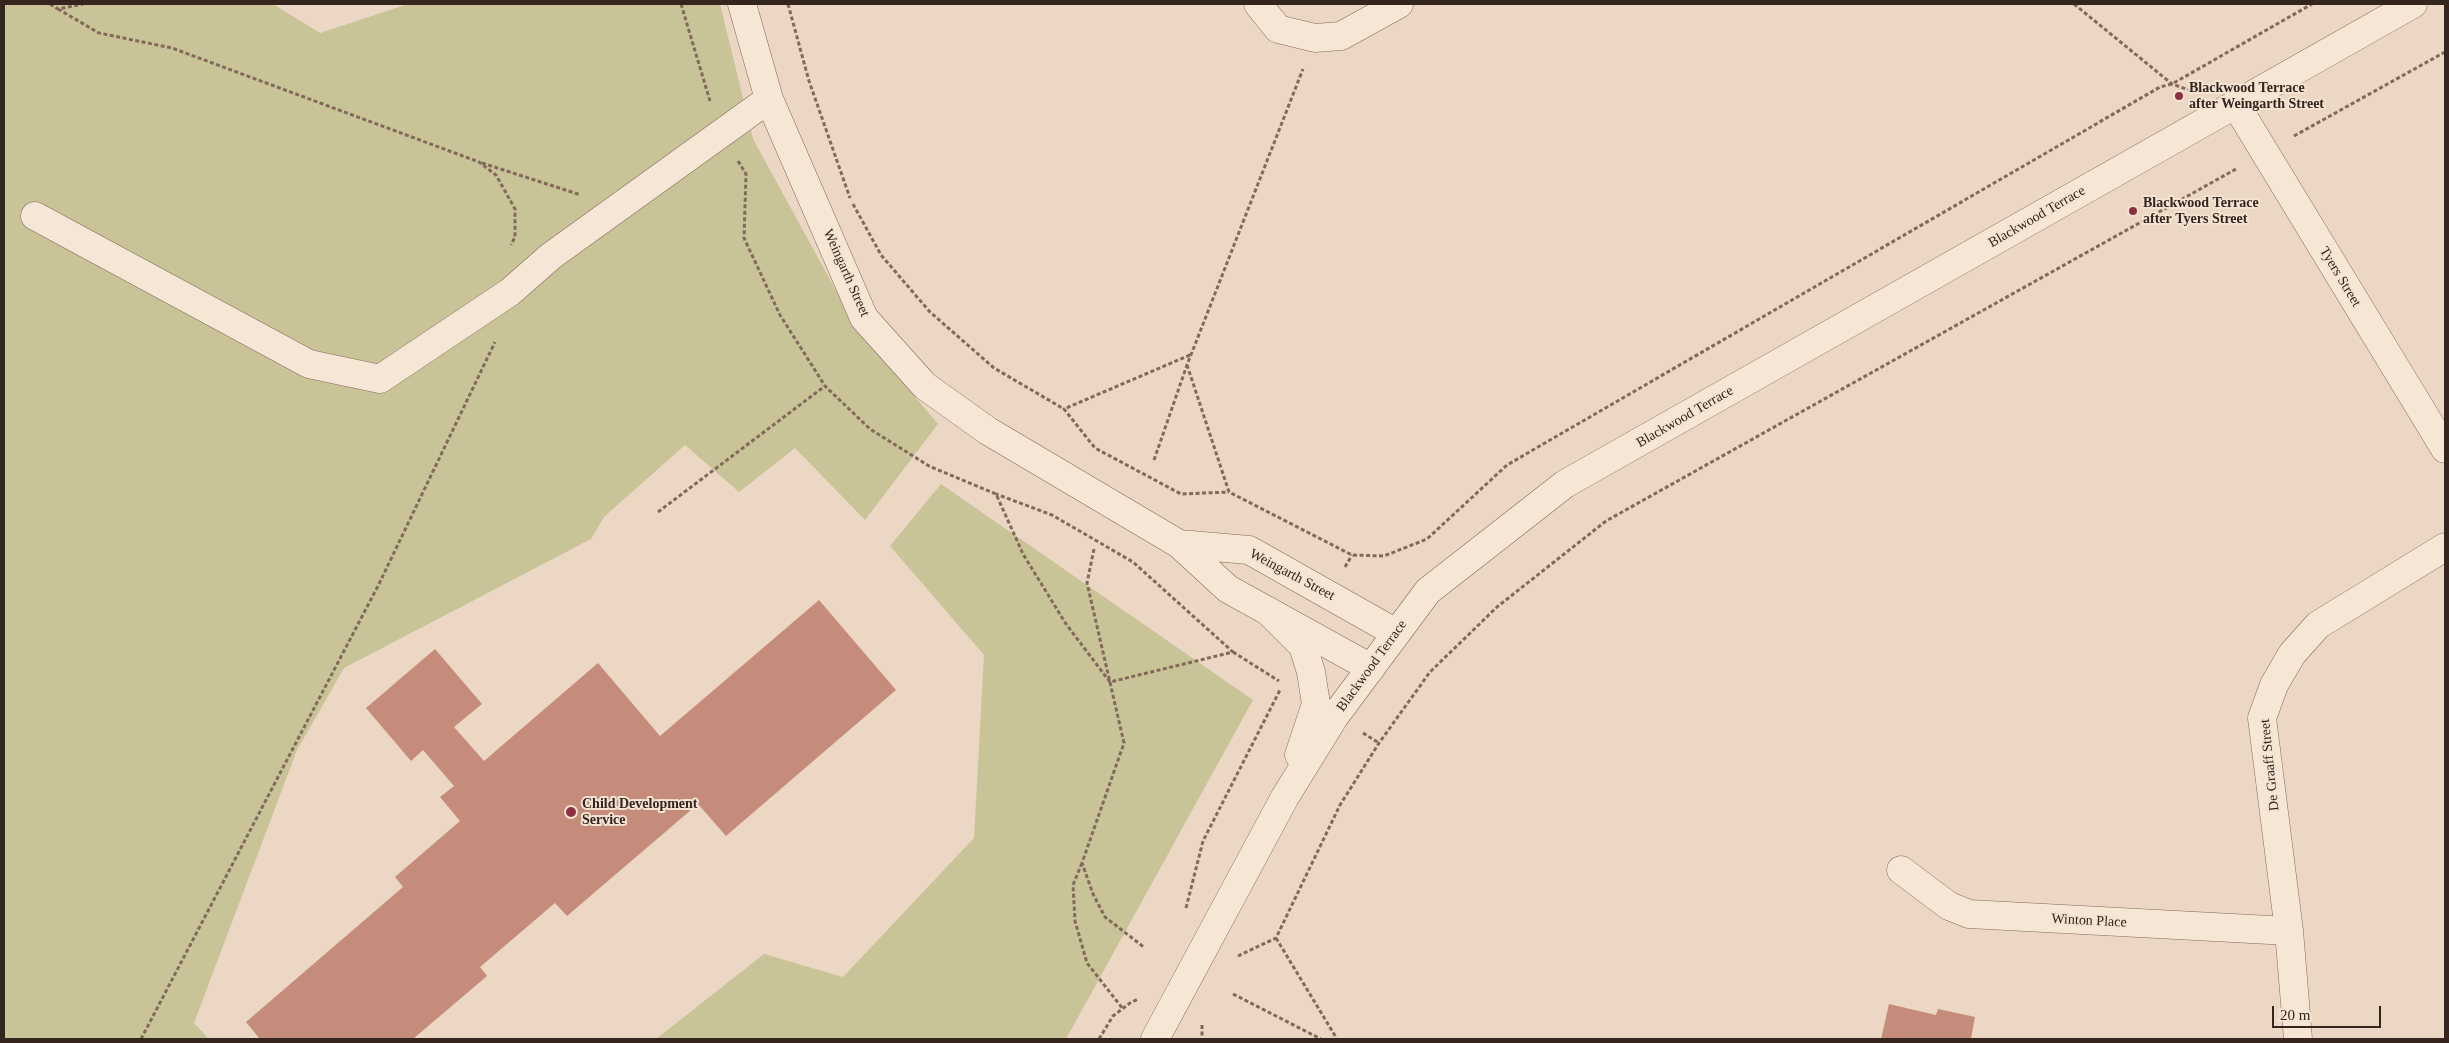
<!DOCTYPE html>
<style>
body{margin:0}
#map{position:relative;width:2449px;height:1043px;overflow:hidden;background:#ebd7c3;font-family:Georgia,serif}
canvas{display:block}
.frame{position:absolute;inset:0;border:5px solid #34251e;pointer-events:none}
.scale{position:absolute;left:2272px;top:1006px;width:109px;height:22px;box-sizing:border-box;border:2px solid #34251e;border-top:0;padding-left:6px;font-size:15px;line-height:18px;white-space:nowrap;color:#34251e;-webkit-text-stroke:4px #f3e3d2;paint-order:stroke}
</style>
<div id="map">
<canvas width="2449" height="1043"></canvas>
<div class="frame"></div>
<div class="scale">20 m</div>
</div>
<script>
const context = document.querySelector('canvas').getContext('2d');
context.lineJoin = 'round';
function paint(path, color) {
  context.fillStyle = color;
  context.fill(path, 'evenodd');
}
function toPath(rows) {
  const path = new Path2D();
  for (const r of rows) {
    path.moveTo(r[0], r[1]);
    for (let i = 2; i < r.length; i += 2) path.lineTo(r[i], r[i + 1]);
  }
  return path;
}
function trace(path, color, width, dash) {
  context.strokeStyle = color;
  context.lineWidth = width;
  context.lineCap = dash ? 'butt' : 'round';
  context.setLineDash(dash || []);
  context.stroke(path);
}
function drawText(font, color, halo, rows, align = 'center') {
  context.font = font + ' Georgia,serif';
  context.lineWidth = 4;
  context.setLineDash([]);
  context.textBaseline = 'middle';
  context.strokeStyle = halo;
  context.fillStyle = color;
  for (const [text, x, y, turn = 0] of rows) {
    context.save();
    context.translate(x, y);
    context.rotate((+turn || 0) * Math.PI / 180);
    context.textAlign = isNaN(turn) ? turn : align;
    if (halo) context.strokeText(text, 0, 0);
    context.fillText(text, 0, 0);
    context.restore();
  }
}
paint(toPath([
 [4,4,273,4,320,33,408,4,720,4,753,139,856,327,938,424,865,520,795,448,739,492,685,445,604,517,591,539,344,668,297,750,194,1023,209,1039,4,1039],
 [941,484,1253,700,1066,1039,656,1039,764,954,843,977,974,838,984,655,890,546]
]), '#c8c498');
paint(toPath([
 [819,600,896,690,726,836,698,804,567,916,555,903,480,967,487,976,413,1039,260,1039,246,1022,403,887,395,877,460,821,440,797,454,786,423,750,411,761,366,708,435,649,482,704,454,727,484,761,598,663,660,736],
 [1889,1004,1936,1015,1938,1009,1975,1017,1971,1039,1881,1039]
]), '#c68c7b');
const minor = toPath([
 [742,4,769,99,864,318,925,386,988,431,1179,544,1228,589,1371,668],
 [1258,4,1278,29,1315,38,1341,36,1399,4],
 [2236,105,2445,449],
 [35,216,309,364,380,379,510,292,551,256,769,99],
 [1179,544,1249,550,1396,633],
 [1901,870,1949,906,1969,914,2289,931],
 [2298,1039,2289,931,2262,718,2274,685,2292,654,2318,625,2445,547]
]);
const tertiary = toPath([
 [1268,611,1303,646,1311,672,1316,704,1299,755],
 [1155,1039,1285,797,1335,716,1428,591,1565,484,2413,4]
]);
trace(minor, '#84695b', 29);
trace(tertiary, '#84695b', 29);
trace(toPath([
 [50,4,58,9,83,4],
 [681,4,710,101],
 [788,4,809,81,850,198],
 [2074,4,2172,84,2192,91],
 [58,9,99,33,172,48,479,162,496,175,515,209,515,237,511,245],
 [2294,136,2445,52],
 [738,161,746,174,744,238,780,315,825,386,870,429,929,466,996,494,1023,554,1066,624,1110,682,1233,652,1133,562,1052,515,996,494],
 [482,163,581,195],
 [853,204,881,255,930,312,994,368,1064,409],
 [1190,355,1064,409,1095,448,1181,494,1229,492],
 [1187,365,1229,492,1352,555,1384,556,1427,539,1507,465,2160,87,2172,84,2312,4],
 [1154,460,1187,365,1303,69],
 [658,512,825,386],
 [1094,549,1087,583,1124,743,1082,863,1093,894,1105,917,1145,948],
 [1345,567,1352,555],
 [1233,652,1279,681],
 [1363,733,1379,743],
 [1082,863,1073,885,1075,921,1087,963,1123,1009],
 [1186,908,1203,841,1280,690],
 [1276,938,1337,1039],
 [1238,956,1276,938,1340,805,1379,743,1430,672,1497,607,1606,521,2236,169],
 [1233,994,1321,1039],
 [1202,1025,1202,1039],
 [141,1039,379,584,495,342],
 [1099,1039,1113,1016,1130,1003,1138,999]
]), '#84695b', 3, [4, 2.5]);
trace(minor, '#f6e6d5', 28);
trace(tertiary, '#f6e6d5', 28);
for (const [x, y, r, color] of [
 [2179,96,5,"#8e2f42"],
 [2133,211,5,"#8e2f42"],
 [571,812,6,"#8e2f42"]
]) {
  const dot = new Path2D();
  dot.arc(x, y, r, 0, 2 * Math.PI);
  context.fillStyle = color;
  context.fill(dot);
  trace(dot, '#f3e3d2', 2);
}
drawText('bold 14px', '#34251e', '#f3e3d2', [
 ["Blackwood Terrace",2189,88],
 ["after Weingarth Street",2189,104],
 ["Blackwood Terrace",2143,203],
 ["after Tyers Street",2143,219],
 ["Child Development",582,804],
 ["Service",582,820]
], 'left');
drawText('14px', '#34251e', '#f3e3d2', [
 ["Blackwood Terrace",2037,217,-30],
 ["Weingarth Street",846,273,66],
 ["Tyers Street",2340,277,59],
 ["Blackwood Terrace",1685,417,-30],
 ["Weingarth Street",1292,575,28],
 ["Blackwood Terrace",1372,666,-54],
 ["De Graaff Street",2270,765,-96],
 ["Winton Place",2089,921,3]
]);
</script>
